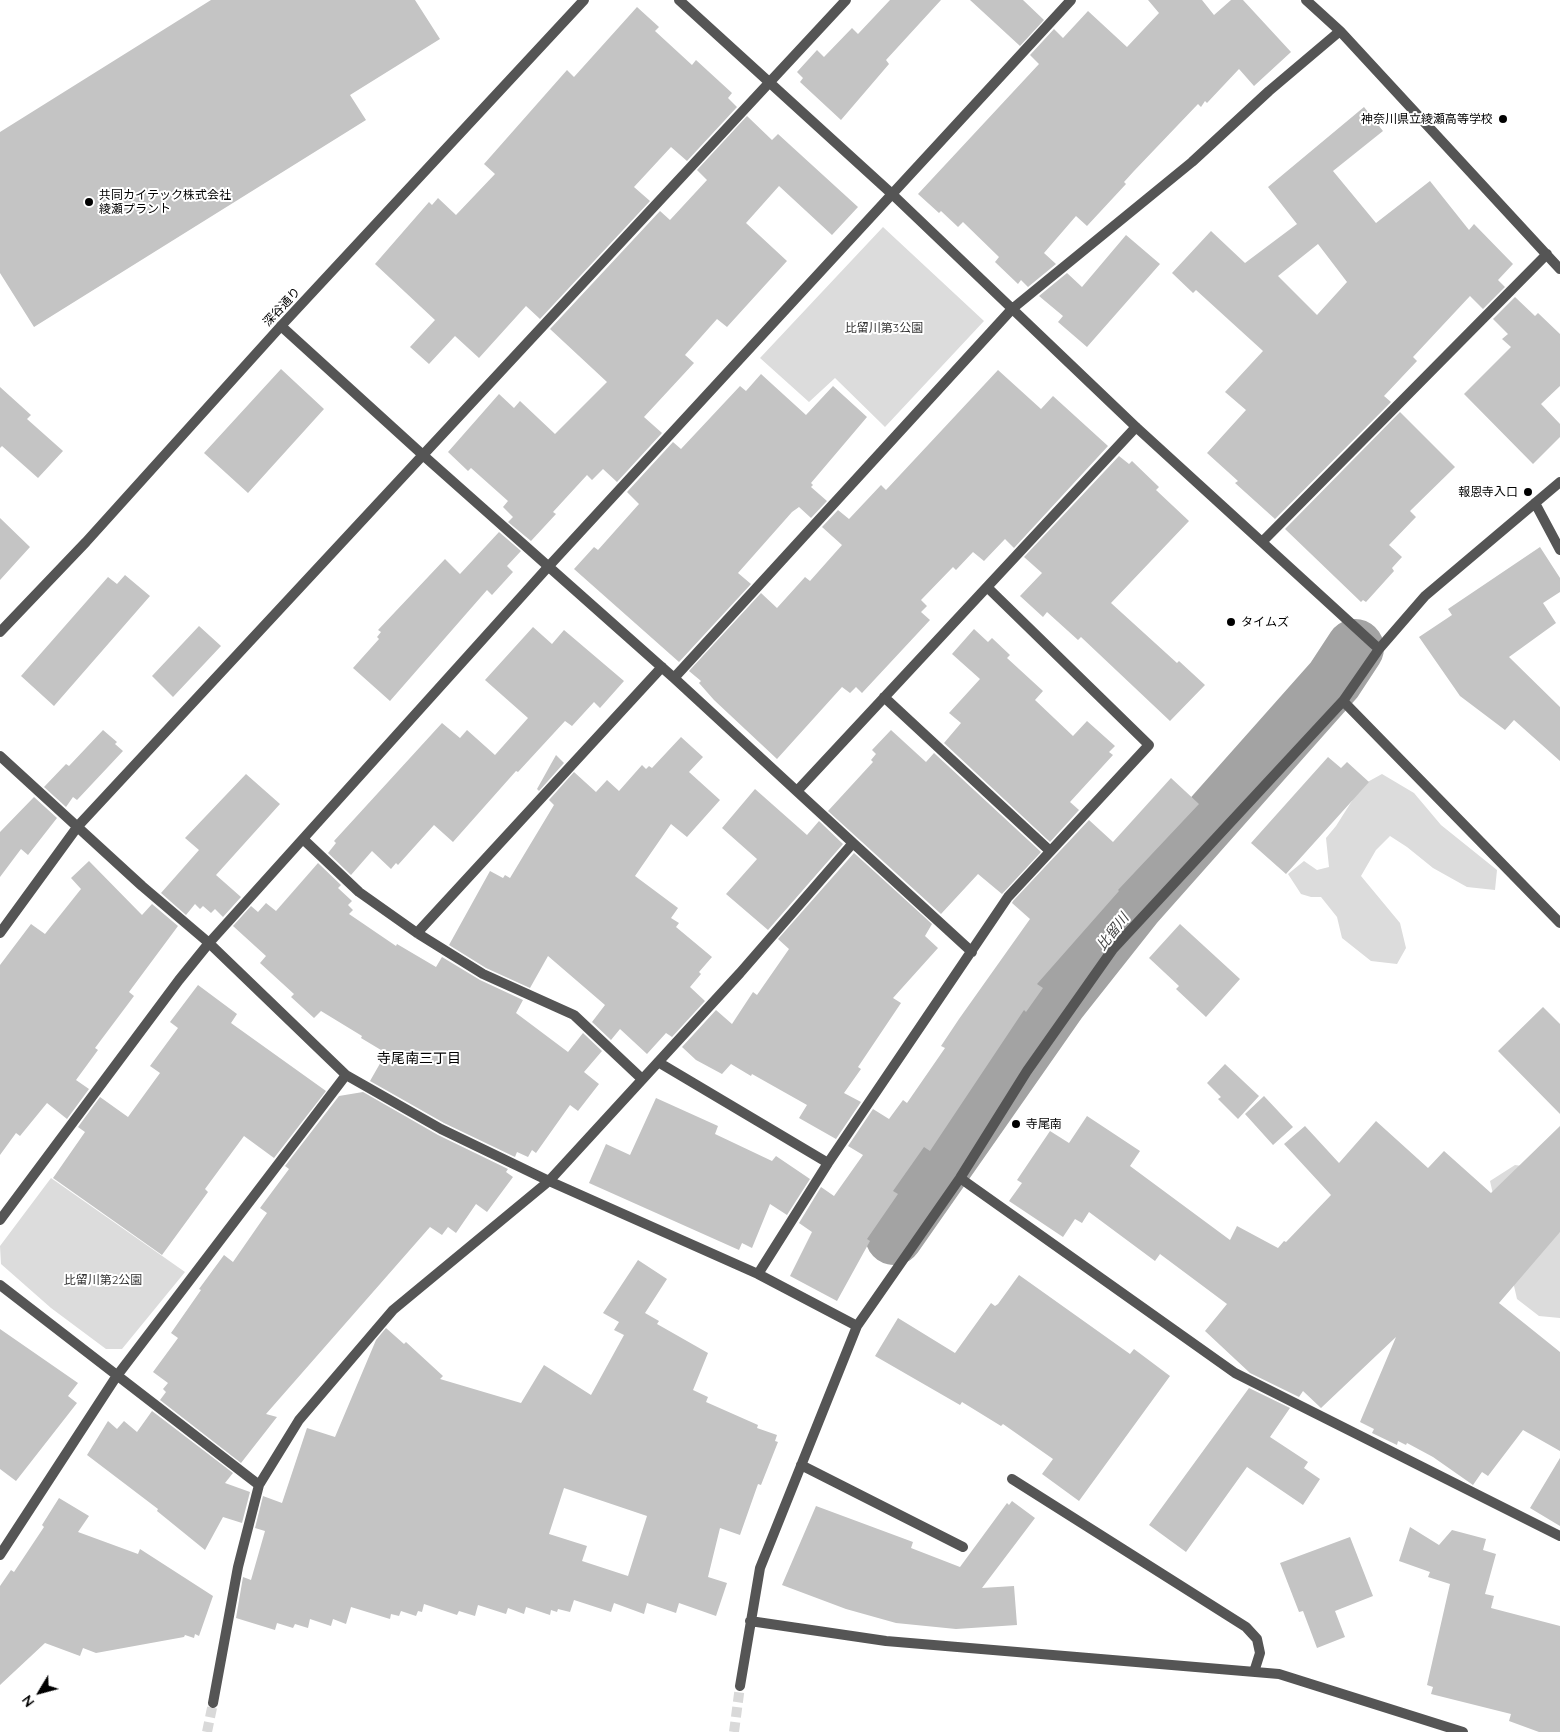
<!DOCTYPE html>
<meta charset="utf-8">
<style>
body{margin:0}
#map{position:relative;width:1560px;height:1732px;overflow:hidden;background:#fff;font-family:Quicksand,sans-serif}
canvas{display:block}
.north{position:absolute;left:15px;top:1667px;width:50px;height:50px;-webkit-text-stroke:4px #fff;paint-order:stroke;rotate:233deg;font-size:14px;font-weight:700;line-height:20px;text-align:center;color:#000}
.north::after{content:'';display:block;margin:auto;width:18px;height:22px;background:#000;clip-path:polygon(50% 0,100% 100%,50% 72%,0 100%)}
</style>
<div id="map">
<canvas width="1560" height="1732"></canvas>
<div class="north">N</div>
</div>
<script>
const context = document.querySelector('canvas').getContext('2d');
context.lineJoin = 'round';
function paint(path, color) {
  context.fillStyle = color;
  context.fill(path, 'evenodd');
}
function toPath(rows) {
  const path = new Path2D();
  for (const r of rows) {
    path.moveTo(r[0], r[1]);
    for (let i = 2; i < r.length; i += 2) path.lineTo(r[i], r[i + 1]);
  }
  return path;
}
function trace(path, color, width, dash) {
  context.strokeStyle = color;
  context.lineWidth = width;
  context.lineCap = dash ? 'butt' : 'round';
  context.setLineDash(dash || []);
  context.stroke(path);
}
function drawText(font, color, halo, rows, align = 'center') {
  context.font = font + ' Quicksand,"Noto Sans JP",sans-serif';
  context.lineWidth = 4;
  context.setLineDash([]);
  context.textBaseline = 'middle';
  context.strokeStyle = halo;
  context.fillStyle = color;
  for (const [text, x, y, turn = 0] of rows) {
    context.save();
    context.translate(x, y);
    context.rotate((+turn || 0) * Math.PI / 180);
    context.textAlign = isNaN(turn) ? turn : align;
    if (halo) context.strokeText(text, 0, 0);
    context.fillText(text, 0, 0);
    context.restore();
  }
}
paint(toPath([
 [883,227,984,321,885,427,835,378,809,402,760,358],
 [1382,774,1414,793,1441,825,1497,870,1495,890,1467,887,1433,868,1407,847,1390,836,1376,850,1361,876,1400,923,1406,948,1397,964,1371,961,1342,938,1337,917,1321,897,1311,897,1301,894,1288,874,1304,861,1317,870,1329,867,1326,838,1336,826,1362,785],
 [1515,1165,1529,1167,1560,1194,1560,1318,1539,1316,1517,1299,1490,1181],
 [51,1178,185,1272,122,1349,106,1349,51,1308,1,1264,0,1246]
]), '#dcdcdc');
trace(toPath([
 [894,1236,1059,1000,1135,904,1334,680,1355,648]
]), '#a3a3a3', 58);
paint(toPath([
 [211,0,415,0,440,39,350,95,366,120,34,327,0,273,0,132],
 [890,0,941,0,886,60,889,64,841,120,800,82,803,78,797,72,817,50,824,57,852,28,858,34],
 [970,0,1023,0,1044,20,1020,46],
 [1148,0,1202,0,1214,15,1231,0,1243,0,1291,52,1254,86,1239,69,1207,103,1205,101,1201,107,1198,104,1134,171,1124,182,1126,184,1087,226,1076,216,1044,253,1056,264,1028,287,1021,280,1018,284,995,262,999,257,963,222,958,227,941,211,939,213,918,194,1039,64,1030,55,1054,29,1063,38,1088,11,1127,47,1159,13],
 [637,7,659,27,655,31,692,65,696,60,732,93,728,98,737,107,687,161,671,147,634,187,650,201,540,319,526,306,479,358,455,336,429,364,410,347,435,320,375,264,429,202,432,205,438,198,456,215,495,174,484,164,567,70,574,77],
 [1364,107,1383,131,1333,171,1376,223,1430,181,1469,230,1474,224,1513,264,1498,280,1505,287,1483,309,1470,296,1413,357,1417,361,1384,396,1391,402,1275,519,1235,483,1238,481,1207,453,1246,410,1225,392,1263,351,1196,290,1193,293,1172,273,1211,231,1245,263,1297,224,1268,187],
 [1318,244,1347,282,1317,315,1278,276],
 [747,116,772,140,778,134,858,207,832,235,779,186,746,223,787,261,727,327,717,319,685,355,694,363,644,417,662,433,617,482,603,469,592,480,587,475,553,512,556,514,531,541,508,522,513,517,503,507,508,501,471,468,468,471,448,452,499,394,514,408,520,401,555,434,607,382,550,329,660,211,670,220,707,180,697,170],
 [1126,235,1160,264,1087,347,1058,322,1063,316,1039,296,1067,273,1082,287],
 [1515,297,1535,316,1538,313,1560,334,1560,386,1541,404,1560,424,1560,437,1533,464,1464,394,1511,347,1502,339,1508,334,1493,319],
 [281,369,324,409,248,493,204,453],
 [998,370,1041,409,1053,396,1108,446,1014,548,1005,539,984,561,973,552,956,570,953,567,921,600,927,606,921,612,930,620,862,693,856,687,850,693,842,687,777,759,714,700,699,683,701,681,689,671,761,593,777,608,805,577,810,581,842,545,822,527,838,510,849,519,881,485,886,490],
 [761,374,806,415,833,386,867,417,811,483,813,485,811,487,827,501,811,518,799,507,792,512,738,573,751,584,679,662,574,569,594,547,598,550,639,504,627,492,673,442,681,449,740,386,746,391],
 [0,387,31,415,27,419,63,451,38,478,2,446,0,448],
 [1400,412,1455,467,1410,511,1416,517,1389,545,1402,557,1392,568,1394,571,1366,602,1363,600,1361,602,1285,529],
 [1119,456,1129,464,1132,461,1159,487,1156,490,1189,521,1111,603,1177,663,1179,661,1205,685,1170,721,1081,637,1078,640,1047,612,1043,617,1020,596,1042,573,1024,557],
 [0,518,30,547,0,580],
 [499,532,521,551,507,566,513,572,492,595,487,590,390,701,353,668,379,639,377,637,381,632,378,630,445,559,460,574],
 [1540,547,1560,578,1560,592,1543,603,1556,623,1509,657,1560,707,1560,761,1514,720,1505,730,1460,696,1419,637,1452,615,1448,609],
 [125,575,150,596,54,706,21,676,108,577,117,584],
 [199,626,221,646,173,697,152,676],
 [533,627,552,644,564,630,624,681,600,708,594,702,572,726,565,721,518,772,516,771,453,842,434,825,398,865,396,863,391,869,372,851,351,875,328,853,336,843,334,841,442,723,460,738,467,730,495,755,528,718,485,680],
 [974,629,988,642,992,638,1010,655,1007,658,1043,691,1035,700,1073,736,1087,721,1115,746,1109,752,1113,755,1070,802,1079,810,1050,842,944,743,961,723,949,713,980,679,952,654],
 [103,730,117,742,115,744,123,751,77,800,73,797,66,807,44,787,66,764,69,766],
 [891,730,926,762,934,753,1041,852,1002,894,978,874,941,914,828,811,873,762,871,760,876,754,872,750],
 [681,737,703,757,689,772,720,800,687,837,671,824,635,876,678,908,671,918,679,923,676,927,712,957,699,972,701,974,690,987,705,1001,672,1037,666,1033,647,1054,620,1029,611,1040,592,1022,605,1005,548,956,530,988,486,968,449,945,490,871,503,878,505,875,510,878,554,805,549,800,574,772,596,792,607,780,619,791,642,765,646,769,649,766,652,768],
 [556,755,564,763,539,791,537,789],
 [1328,757,1341,768,1347,762,1369,782,1286,874,1251,843],
 [246,774,280,804,216,875,241,897,223,917,215,909,211,913,203,906,200,909,195,904,186,915,161,893,199,850,185,838],
 [1171,778,1199,804,1118,890,1119,891,1037,984,1043,988,1026,1012,1024,1010,930,1151,924,1147,893,1191,898,1194,867,1239,870,1241,837,1301,790,1276,812,1232,799,1223,821,1187,834,1196,863,1155,848,1146,873,1109,889,1119,903,1100,907,1103,945,1048,941,1046,959,1019,1030,919,1012,903,1013,901,1089,820,1113,842],
 [755,789,807,835,819,821,843,844,768,930,726,894,757,859,722,828],
 [34,797,57,818,28,855,21,849,0,877,0,832],
 [854,853,932,924,925,936,938,948,893,998,901,1003,858,1067,861,1069,844,1093,861,1102,836,1139,799,1118,807,1105,752,1074,751,1076,731,1064,722,1074,696,1060,682,1047,716,1010,732,1024,753,992,757,995,789,949,778,939],
 [89,861,142,915,152,904,178,926,129,992,134,996,95,1048,98,1050,76,1080,89,1089,67,1119,47,1103,20,1136,16,1133,0,1155,0,965,31,924,45,934,81,889,71,878],
 [318,863,341,885,338,888,352,901,348,905,353,910,349,914,396,946,397,944,436,967,442,957,480,980,523,1000,516,1013,568,1052,583,1033,602,1051,584,1072,599,1084,578,1111,570,1105,536,1153,532,1150,528,1157,517,1152,515,1157,444,1123,370,1081,386,1053,361,1038,362,1036,321,1011,314,1018,291,997,294,994,260,963,266,956,233,926,251,906,258,912,266,903,276,911],
 [1180,924,1240,979,1206,1017,1176,989,1179,986,1149,958],
 [198,985,237,1014,231,1023,326,1091,274,1158,244,1136,205,1189,208,1192,162,1255,53,1178,85,1132,78,1127,100,1097,128,1117,160,1073,150,1066,178,1028,170,1022],
 [1543,1007,1560,1024,1560,1114,1498,1051],
 [1225,1064,1259,1096,1238,1119,1218,1099,1221,1097,1207,1083],
 [363,1092,438,1135,508,1169,506,1172,513,1177,487,1212,476,1204,456,1233,448,1227,442,1235,430,1227,266,1414,277,1417,241,1463,160,1400,166,1392,163,1389,168,1383,153,1372,178,1338,171,1333,201,1290,199,1289,224,1255,233,1262,267,1213,260,1208,289,1169,285,1166,339,1096],
 [1264,1096,1293,1127,1273,1145,1245,1114],
 [656,1098,718,1126,715,1134,772,1161,776,1156,810,1179,787,1215,770,1204,752,1248,742,1243,739,1250,589,1183,606,1144,630,1155],
 [1087,1116,1140,1151,1130,1166,1230,1240,1237,1226,1278,1248,1284,1241,1286,1242,1331,1195,1284,1144,1305,1126,1339,1163,1376,1121,1428,1168,1444,1151,1491,1193,1560,1126,1560,1232,1499,1303,1560,1352,1560,1451,1523,1430,1488,1476,1482,1472,1473,1485,1433,1457,1407,1443,1406,1445,1398,1441,1397,1445,1372,1433,1374,1429,1360,1422,1396,1337,1321,1408,1303,1391,1299,1397,1250,1373,1205,1331,1227,1304,1160,1254,1155,1261,1089,1212,1082,1223,1075,1219,1063,1237,1009,1201,1022,1183,1017,1180,1050,1131,1069,1143],
 [638,1260,667,1279,645,1313,659,1321,657,1324,708,1353,693,1390,708,1397,706,1402,758,1425,757,1428,777,1435,775,1441,778,1442,761,1485,758,1484,740,1535,720,1528,708,1577,727,1583,716,1616,679,1603,676,1613,647,1603,644,1614,614,1603,611,1612,574,1600,570,1612,558,1609,557,1612,551,1610,550,1615,526,1607,524,1614,508,1608,506,1614,478,1605,475,1616,459,1611,457,1615,424,1604,422,1612,418,1611,416,1616,401,1611,399,1616,391,1614,390,1619,351,1607,346,1624,333,1619,331,1626,310,1619,308,1628,295,1624,293,1628,277,1623,275,1630,236,1618,243,1577,251,1580,265,1531,255,1528,263,1496,282,1503,307,1428,335,1437,376,1340,386,1328,404,1344,406,1342,443,1376,440,1379,521,1403,544,1365,591,1395,624,1335,614,1330,619,1322,603,1313],
 [564,1488,647,1516,628,1576,582,1561,587,1546,549,1534],
 [1019,1275,1130,1354,1134,1349,1170,1376,1079,1501,1042,1474,1053,1459,1003,1424,1001,1426,962,1402,960,1405,875,1356,898,1318,955,1353,991,1303,995,1306,998,1304],
 [0,1329,78,1383,68,1396,77,1403,16,1481,0,1469],
 [1249,1388,1290,1408,1270,1437,1308,1462,1304,1468,1320,1479,1303,1505,1247,1467,1186,1552,1149,1525],
 [152,1411,233,1473,225,1483,250,1492,242,1523,223,1517,205,1550,157,1511,158,1509,87,1455,108,1421,117,1429,124,1421,137,1432],
 [1560,1458,1560,1526,1530,1508],
 [59,1498,89,1516,78,1532,138,1554,140,1549,213,1596,199,1636,195,1634,194,1638,185,1635,184,1637,96,1653,83,1648,80,1656,45,1643,0,1685,0,1586,11,1570,14,1572,44,1527,42,1525],
 [1012,1501,1035,1518,982,1588,1014,1586,1017,1625,956,1629,896,1623,846,1609,782,1585,816,1506,913,1542,911,1548,960,1567,1007,1503,1009,1505],
 [1410,1527,1439,1545,1452,1530,1486,1539,1483,1550,1496,1554,1485,1594,1494,1596,1491,1608,1560,1626,1560,1732,1539,1732,1509,1721,1511,1714,1431,1694,1433,1687,1427,1685,1450,1584,1428,1577,1430,1572,1399,1561],
 [1350,1537,1373,1596,1335,1611,1345,1637,1317,1648,1303,1611,1299,1612,1280,1563]
]), '#c4c4c4');
trace(toPath([
 [207,1732,213,1703],
 [734,1732,740,1686]
]), '#d9d9d9', 10, [10, 5]);
trace(toPath([
 [679,0,892,194,1136,427,1379,649],
 [1306,0,1340,31,1560,269],
 [1535,503,1560,550],
 [1262,542,1547,254],
 [674,678,1012,309,1192,162,1269,91,1340,31],
 [884,697,1050,851],
 [1343,701,1560,923],
 [0,756,142,886,209,943,346,1075,441,1129,549,1181,758,1274,857,1326],
 [797,791,1136,427],
 [303,839,359,892,417,933,483,974,574,1015,642,1079],
 [853,843,972,952],
 [0,933,78,826,846,0],
 [417,933,662,667],
 [658,1062,828,1163],
 [960,1178,1235,1373,1560,1536],
 [0,1220,179,980,209,943,548,567,1071,0],
 [758,1274,828,1163,1008,897,1149,745,987,587],
 [0,1285,259,1485],
 [801,1465,963,1547],
 [1012,1479,1246,1627,1257,1639,1260,1653,1254,1672],
 [0,1555,116,1377,346,1075],
 [750,1621,886,1641,1279,1674,1463,1732],
 [740,1686,760,1568,857,1326,960,1178,1027,1071,1113,949,1343,701,1379,649,1425,596,1560,482],
 [213,1703,238,1567,259,1485,299,1420,393,1310,549,1181,740,973,853,843,674,678,424,456,281,326]
]), '#555', 10);
trace(toPath([
 [0,632,86,542,281,326,584,0]
]), '#555', 10);
for (const [x, y, r, color] of [
 [1503,119,5,"#000"],
 [89,202,5,"#000"],
 [1528,492,5,"#000"],
 [1231,622,5,"#000"],
 [1016,1124,5,"#000"]
]) {
  const dot = new Path2D();
  dot.arc(x, y, r, 0, 2 * Math.PI);
  context.fillStyle = color;
  context.fill(dot);
  trace(dot, '#fff', 2);
}
drawText('12px', '#000', '#fff', [
 ["神奈川県立綾瀬高等学校",1493,119,"right"],
 ["共同カイテック株式会社",99,195],
 ["綾瀬プラント",99,209],
 ["報恩寺入口",1518,492,"right"],
 ["タイムズ",1241,622],
 ["寺尾南",1026,1124]
], 'left');
drawText('12px', '#000', '#fff', [
 ["深谷通り",282,307,-47]
]);
drawText('12px', '#333', '#fff', [
 ["比留川第3公園",884,328],
 ["比留川第2公園",103,1280]
]);
drawText('italic 14px', '#444', '#fff', [
 ["比留川",1113,932,-52]
]);
drawText('14px', '#000', '#fff', [
 ["寺尾南三丁目",419,1059]
]);
</script>
